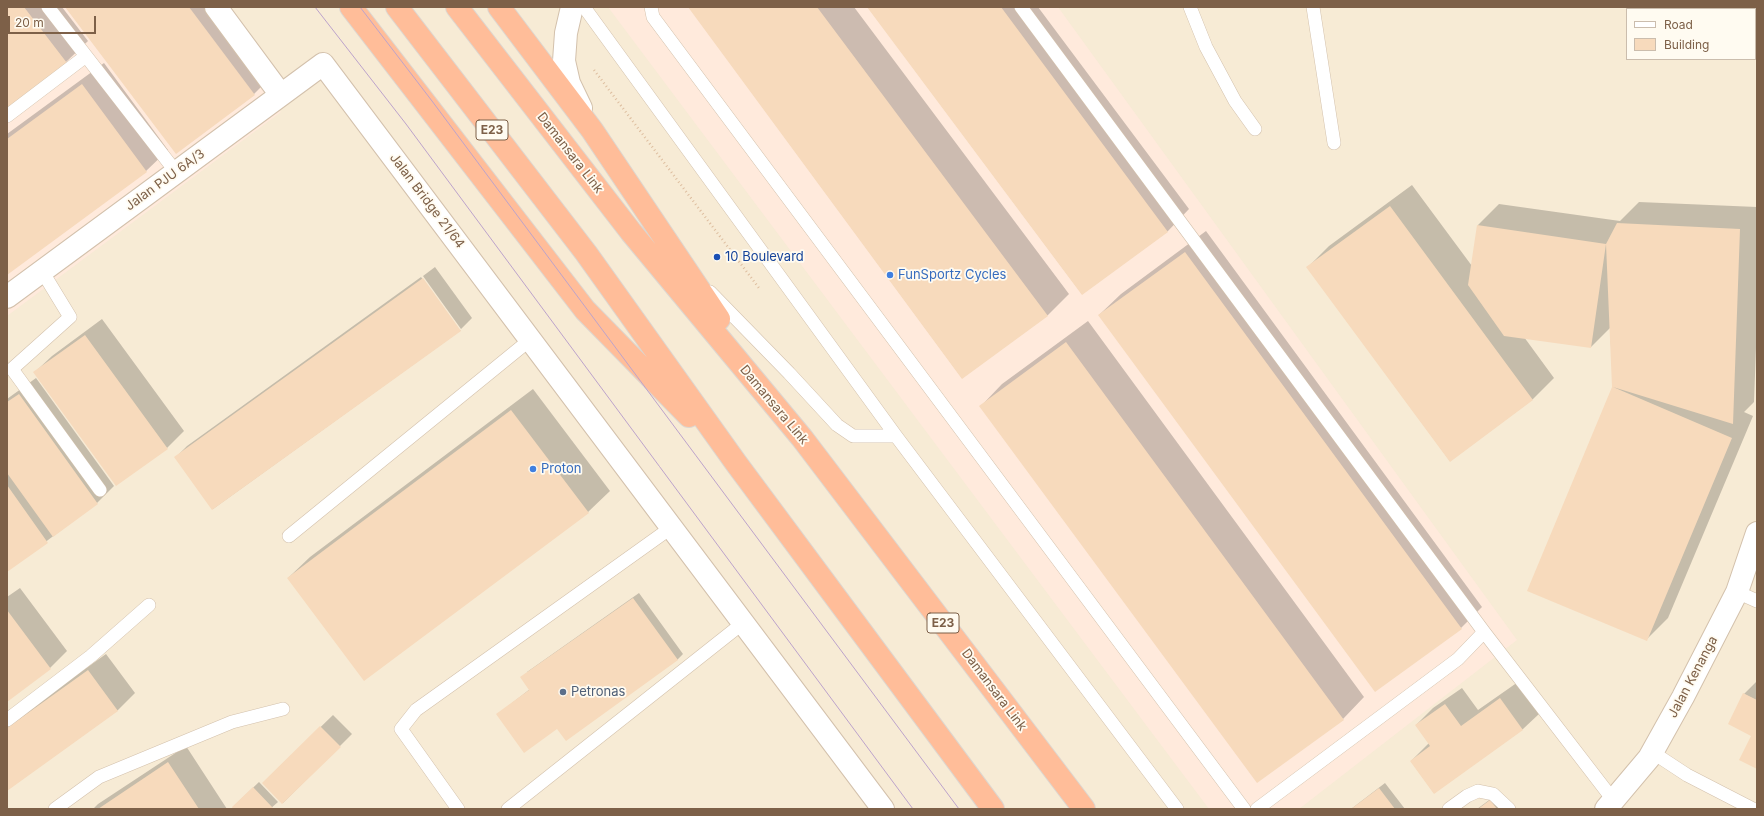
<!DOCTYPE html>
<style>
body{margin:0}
#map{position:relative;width:1764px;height:816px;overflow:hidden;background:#fff8e8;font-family:Inter,sans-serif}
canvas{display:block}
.frame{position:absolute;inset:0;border:8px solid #7d6048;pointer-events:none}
.legend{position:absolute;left:1626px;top:8px;width:130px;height:52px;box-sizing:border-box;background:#fffbf1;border:1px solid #cbbdad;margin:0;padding:5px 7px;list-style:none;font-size:12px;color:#7d6048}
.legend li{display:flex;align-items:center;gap:8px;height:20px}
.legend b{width:20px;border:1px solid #cbbdad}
.scale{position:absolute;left:8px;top:16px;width:88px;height:18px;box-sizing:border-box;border:2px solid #7d6048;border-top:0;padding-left:5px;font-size:12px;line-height:14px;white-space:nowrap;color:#7d6048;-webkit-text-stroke:3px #fffbf1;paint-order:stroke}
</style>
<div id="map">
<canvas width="1764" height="816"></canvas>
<div class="frame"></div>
<ul class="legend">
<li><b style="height:5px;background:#fff"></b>Road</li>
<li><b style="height:11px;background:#f7dabc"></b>Building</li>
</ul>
<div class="scale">20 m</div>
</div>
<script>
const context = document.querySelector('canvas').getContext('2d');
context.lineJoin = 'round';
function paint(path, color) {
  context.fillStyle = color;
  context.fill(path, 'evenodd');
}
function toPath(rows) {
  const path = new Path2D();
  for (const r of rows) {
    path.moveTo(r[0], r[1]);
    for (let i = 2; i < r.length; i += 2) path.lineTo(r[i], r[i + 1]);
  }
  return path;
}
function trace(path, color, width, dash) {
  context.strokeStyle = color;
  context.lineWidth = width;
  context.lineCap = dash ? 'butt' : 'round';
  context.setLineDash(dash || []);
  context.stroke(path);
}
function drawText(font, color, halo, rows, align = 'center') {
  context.font = font + ' Inter,sans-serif';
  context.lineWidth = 3.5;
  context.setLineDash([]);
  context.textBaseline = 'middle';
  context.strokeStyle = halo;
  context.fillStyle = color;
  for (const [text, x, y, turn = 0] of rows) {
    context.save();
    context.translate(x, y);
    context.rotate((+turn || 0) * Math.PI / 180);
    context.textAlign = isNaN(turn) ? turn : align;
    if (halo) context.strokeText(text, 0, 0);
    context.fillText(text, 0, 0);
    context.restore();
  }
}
paint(toPath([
 [7,7,1757,7,1757,809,7,809],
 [1627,9,1755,9,1755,59,1627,59]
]), '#f7ebd5');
paint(toPath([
 [7,7,203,7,281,112,7,316],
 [608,7,1058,7,1517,640,1299,809,1209,809]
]), '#ffeadc');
paint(toPath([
 [7,7,62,7,88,41,66,62,7,108],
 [66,7,227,7,276,72,254,94,176,152],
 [689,7,854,7,1069,294,1048,315,962,378],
 [868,7,1038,7,1189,209,1168,231,1082,294],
 [104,63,168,150,146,171,7,274,7,134],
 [1412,185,1472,266,1478,225,1499,204,1620,221,1639,202,1757,207,1757,321,1754,402,1744,412,1753,416,1668,618,1646,640,1613,387,1610,328,1591,347,1524,337,1554,378,1533,399,1450,461,1308,267,1329,246],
 [1206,231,1482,607,1461,628,1099,315,1121,294],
 [435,267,472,318,461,329,423,276],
 [421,277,459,330,461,330,213,509,176,457,187,446],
 [102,319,184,431,167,448,35,372,52,356],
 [1088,321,1364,697,1343,719,981,406,1002,384],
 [36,378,114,486,97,503,7,571,7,399],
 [533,389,610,491,588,512,288,578,310,557],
 [20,588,67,651,50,668,7,701,7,597],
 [639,593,683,654,677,660,557,728,498,714,530,689,527,672],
 [106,654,135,693,118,710,7,790,7,725],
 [1757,681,1757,768,1744,694],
 [1518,682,1540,713,1523,729,1434,793,1411,761,1429,743,1416,725,1433,708,1462,688,1478,710],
 [333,715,352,734,283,803,263,783],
 [186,746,227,809,93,809,98,804],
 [259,782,278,802,270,809,234,809,233,807],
 [1385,783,1405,809,1351,809],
 [1496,795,1507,809,1477,809]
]), '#0003');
paint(toPath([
 [7,7,24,7,67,63,7,109],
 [65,7,189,7,255,95,176,154],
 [688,7,817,7,1048,316,962,379],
 [867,7,1001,7,1168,232,1082,295],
 [82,84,147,172,7,275,7,139],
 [1390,206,1533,400,1450,462,1306,267],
 [1617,223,1740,229,1733,424,1613,387,1732,438,1647,641,1527,591,1612,387,1606,244],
 [1477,225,1606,244,1591,348,1504,336,1468,285],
 [1185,252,1462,629,1375,692,1098,315],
 [423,278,461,331,212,510,174,457],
 [85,335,168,449,116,486,33,372],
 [1066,342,1344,720,1257,783,979,406],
 [19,394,98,504,53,537,7,473,7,402],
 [511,410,589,513,364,681,287,578],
 [7,485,48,543,7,572],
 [633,598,678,660,566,741,557,729,524,753,496,714,529,690,520,677],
 [7,610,51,669,7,702],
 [88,670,118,711,7,791,7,728],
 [1743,693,1757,700,1757,769,1739,760,1751,736,1728,724],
 [1500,698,1523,730,1434,794,1410,761,1430,746,1415,725,1445,704,1461,726],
 [320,726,341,747,282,804,262,783],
 [168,762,199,809,98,809],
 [253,787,273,808,233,809,232,807],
 [1379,788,1395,809,1351,809],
 [1490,800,1497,809,1478,809]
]), '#f7dabc');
const service = toPath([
 [48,7,176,172],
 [584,7,896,436,1177,809],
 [651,7,653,17,1244,809],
 [1021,7,1484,632,1614,801],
 [1190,7,1206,47,1235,101,1255,129],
 [1313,7,1334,143],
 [7,116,86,56],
 [42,271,70,317,12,369,100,490],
 [710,292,789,373,837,425,853,436,896,436],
 [289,536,531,339],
 [1737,592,1757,601],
 [7,720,91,656,149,605],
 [1652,752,1687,775,1753,809],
 [55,809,99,777,232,722,283,709],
 [458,809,401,729,416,710,672,527],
 [508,809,743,623],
 [1257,809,1458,659,1484,632],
 [1449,809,1467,796,1478,791,1493,794,1509,809]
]);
const minor = toPath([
 [216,7,281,95],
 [572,7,566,33,564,61,569,83,581,108],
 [7,297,323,64,883,809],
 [1606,809,1649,758,1683,697,1737,592,1757,533]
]);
const motorway = toPath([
 [351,7,585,310,689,416],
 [397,7,586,253,736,463,993,809],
 [457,7,631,232,802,438,1084,809],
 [499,7,592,130,719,319]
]);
trace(service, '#d3c1ac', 14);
trace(minor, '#d3c1ac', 24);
trace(motorway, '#ddd6cf', 24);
trace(toPath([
 [594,70,759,288]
]), '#ddbd9e', 2.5, [1, 3]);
trace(service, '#fff', 13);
trace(minor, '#fff', 22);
trace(motorway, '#ffbd99', 22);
trace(toPath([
 [315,7,406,124,913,809],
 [360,7,432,101,959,809]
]), '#bda3cb', 1);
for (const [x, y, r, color] of [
 [717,257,4,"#1a4fb4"],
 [890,275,4,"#3f7fe0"],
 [533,469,4,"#3f7fe0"],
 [563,692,4,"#5c6f8a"]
]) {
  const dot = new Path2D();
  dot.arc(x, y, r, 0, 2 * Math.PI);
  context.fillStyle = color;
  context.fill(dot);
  trace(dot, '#fffbf1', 1.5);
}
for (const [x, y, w] of [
 [492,130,32],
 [943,623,32]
]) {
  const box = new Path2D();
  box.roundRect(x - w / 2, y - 10, w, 20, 3);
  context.fillStyle = '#fffbf1';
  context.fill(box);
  trace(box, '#7d6048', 1);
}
drawText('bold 12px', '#7d6048', null, [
 ["E23",492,130],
 ["E23",943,623]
]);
drawText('13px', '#7d6048', '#fffbf1', [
 ["Damansara Link",570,153,52],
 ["Jalan PJU 6A/3",165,180,-36],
 ["Jalan Bridge 21/64",427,201,53],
 ["Damansara Link",774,405,50],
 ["Jalan Kenanga",1693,677,-62],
 ["Damansara Link",994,690,53]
]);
drawText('13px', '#164399', '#fffbf1', [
 ["10 Boulevard",725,257]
], 'left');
drawText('13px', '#366cbe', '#fffbf1', [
 ["FunSportz Cycles",898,275],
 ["Proton",541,469]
], 'left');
drawText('13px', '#4e5e75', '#fffbf1', [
 ["Petronas",571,692]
], 'left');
</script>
